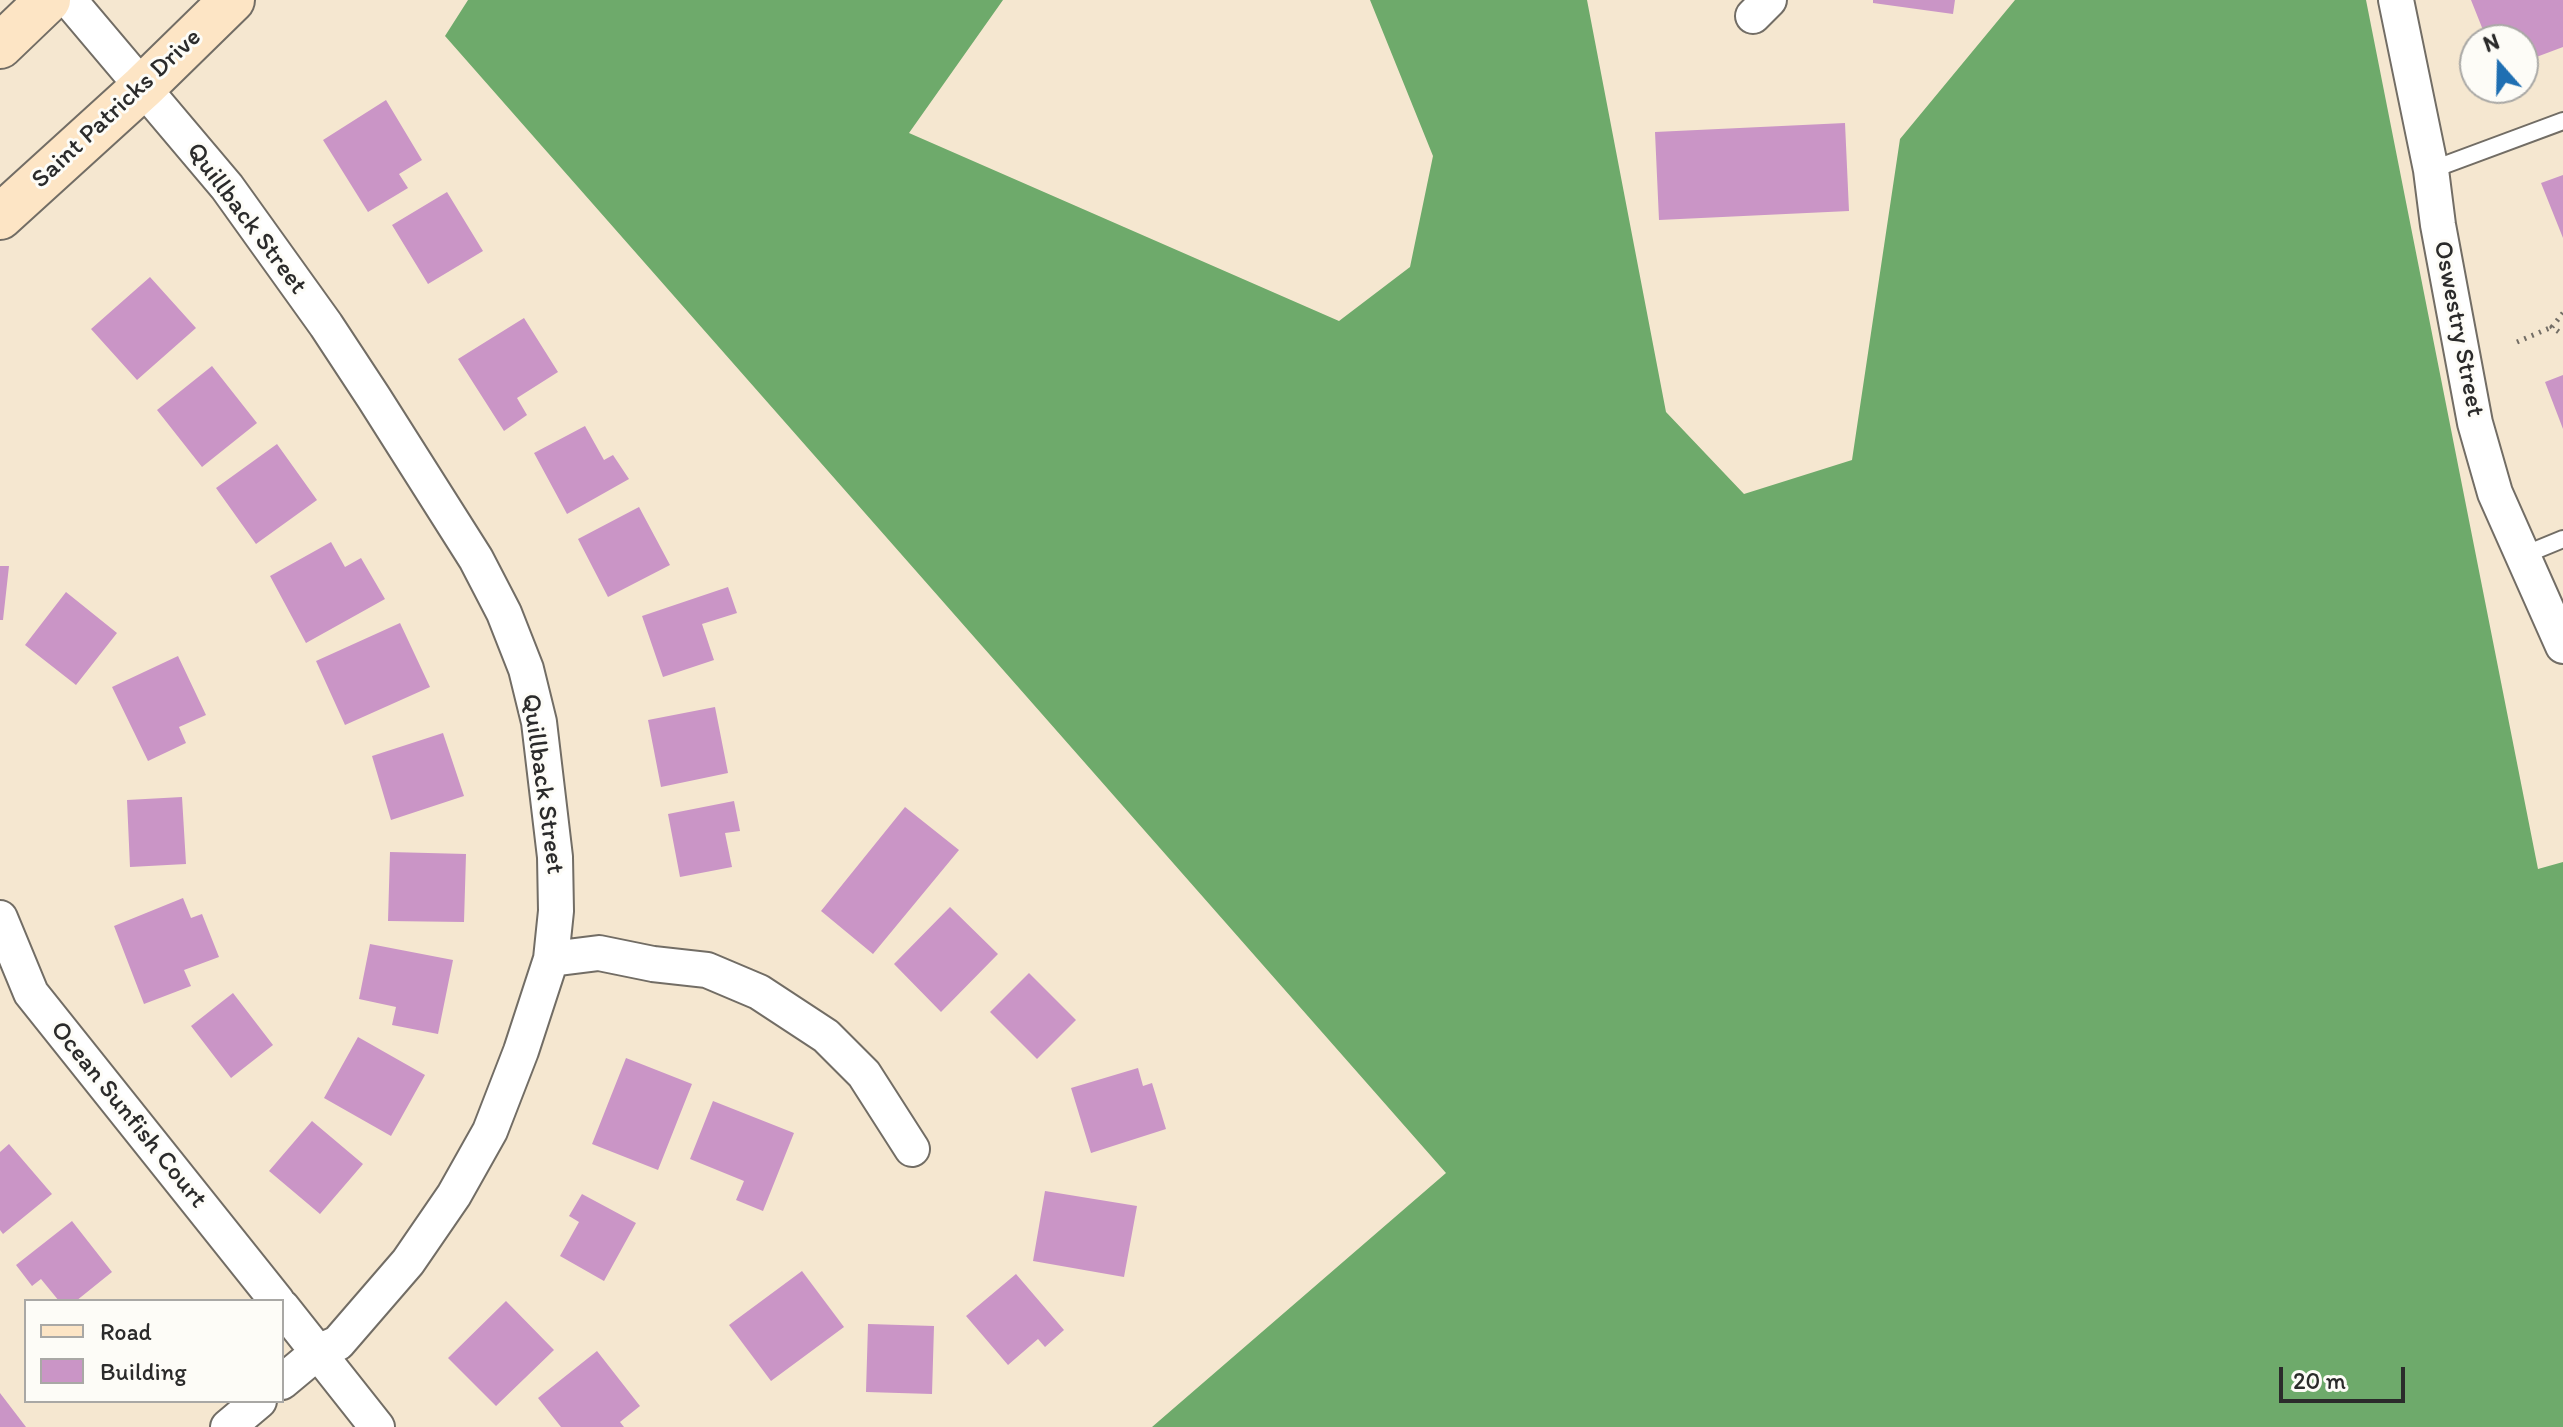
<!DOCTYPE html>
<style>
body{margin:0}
#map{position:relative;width:2563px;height:1427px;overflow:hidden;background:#f5e7d0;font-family:Itim,sans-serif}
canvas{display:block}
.legend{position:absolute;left:24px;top:1299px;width:260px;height:104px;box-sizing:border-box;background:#fdfcf7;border:2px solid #a9a8a5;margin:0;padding:10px 14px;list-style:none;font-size:24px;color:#2b2b2b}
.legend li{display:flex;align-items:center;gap:16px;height:40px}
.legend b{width:40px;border:2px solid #a9a8a5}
.north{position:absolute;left:2459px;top:24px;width:80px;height:80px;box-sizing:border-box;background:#fdfcf7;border:2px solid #a9a8a5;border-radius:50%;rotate:340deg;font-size:22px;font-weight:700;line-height:32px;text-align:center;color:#2b2b2b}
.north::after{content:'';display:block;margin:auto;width:28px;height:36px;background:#1f6fb2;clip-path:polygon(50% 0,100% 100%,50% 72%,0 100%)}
.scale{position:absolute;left:2279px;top:1367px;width:126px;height:36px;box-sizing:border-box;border:4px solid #2b2b2b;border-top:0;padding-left:10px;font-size:24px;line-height:28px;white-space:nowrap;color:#2b2b2b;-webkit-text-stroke:6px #fdfcf7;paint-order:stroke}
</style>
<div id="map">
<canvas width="2563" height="1427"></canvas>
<ul class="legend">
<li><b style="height:10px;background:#fde5c5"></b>Road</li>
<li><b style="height:22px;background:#ca95c6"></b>Building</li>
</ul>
<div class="north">N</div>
<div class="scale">20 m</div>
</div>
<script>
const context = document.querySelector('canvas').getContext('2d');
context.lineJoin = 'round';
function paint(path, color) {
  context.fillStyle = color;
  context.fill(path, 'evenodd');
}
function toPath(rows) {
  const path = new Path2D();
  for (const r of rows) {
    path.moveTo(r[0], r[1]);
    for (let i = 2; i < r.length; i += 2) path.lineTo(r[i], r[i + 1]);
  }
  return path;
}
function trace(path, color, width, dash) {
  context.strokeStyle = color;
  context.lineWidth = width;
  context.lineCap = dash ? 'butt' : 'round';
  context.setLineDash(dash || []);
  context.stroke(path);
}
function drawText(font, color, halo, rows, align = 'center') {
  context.font = font + ' Itim,sans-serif';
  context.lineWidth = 6;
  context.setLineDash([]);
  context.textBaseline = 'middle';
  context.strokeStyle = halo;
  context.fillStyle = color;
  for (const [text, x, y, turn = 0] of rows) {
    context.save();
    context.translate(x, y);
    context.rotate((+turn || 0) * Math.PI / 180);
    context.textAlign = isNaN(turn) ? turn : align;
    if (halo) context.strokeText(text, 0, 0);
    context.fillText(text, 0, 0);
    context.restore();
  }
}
paint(toPath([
 [468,0,1003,0,909,133,1339,321,1410,267,1433,156,1370,0,1587,0,1666,412,1744,494,1852,460,1900,139,2015,0,2366,0,2538,869,2563,862,2563,1427,1152,1427,1446,1173,445,36]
]), '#6eaa6b');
paint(toPath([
 [1873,0,1955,0,1953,14,1873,3],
 [2471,0,2563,0,2563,47,2523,62,2523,40,2487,40],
 [386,100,422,160,399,174,408,188,368,212,323,140],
 [1845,123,1849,211,1659,220,1655,132],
 [2563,175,2563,238,2541,183],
 [447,192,483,251,428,284,392,225],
 [150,277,196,328,137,380,91,329],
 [524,318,558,372,517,398,527,415,504,431,458,359],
 [212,366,257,423,202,467,157,410],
 [2563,375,2563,429,2545,382],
 [585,426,604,460,613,455,629,479,567,514,534,453],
 [277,444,317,500,256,544,216,488],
 [639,507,670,565,608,597,578,539],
 [331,542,345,567,361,558,385,599,306,643,270,576],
 [0,566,9,566,3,620,0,620],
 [728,587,737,613,702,624,714,660,663,677,642,616],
 [66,592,117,633,76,685,25,645],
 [400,623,430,687,345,725,316,661],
 [178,656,206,715,179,727,186,743,148,761,112,687],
 [715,707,728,773,661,787,648,720],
 [443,733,464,796,391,820,372,756],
 [182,797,186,864,130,867,127,800],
 [734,801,740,831,725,833,732,867,680,877,668,814],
 [905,807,959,850,873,954,821,911],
 [390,852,466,854,464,922,388,921],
 [183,898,191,918,202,914,219,957,184,970,191,986,144,1004,114,926],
 [950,907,998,954,941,1012,894,964],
 [370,944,453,960,438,1034,392,1025,396,1007,359,999],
 [1029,973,1076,1020,1037,1059,990,1012],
 [233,993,273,1045,231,1078,191,1026],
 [358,1037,425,1075,391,1136,324,1098],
 [626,1058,692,1084,658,1170,592,1144],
 [1138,1068,1143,1086,1152,1083,1166,1129,1091,1153,1071,1088],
 [713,1101,794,1133,763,1211,736,1200,744,1181,690,1159],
 [312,1121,363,1164,320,1214,269,1171],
 [9,1144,52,1194,3,1234,0,1230,0,1152],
 [1045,1191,1137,1206,1124,1277,1033,1261],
 [582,1194,636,1223,604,1281,560,1256,579,1222,569,1216],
 [72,1221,112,1272,76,1301,59,1301,41,1279,32,1286,16,1265],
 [802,1271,844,1327,771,1381,729,1325],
 [1016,1274,1064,1330,1045,1347,1038,1339,1008,1365,966,1316],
 [506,1301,554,1350,496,1406,448,1358],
 [868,1324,934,1326,932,1394,866,1392],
 [597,1351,640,1406,620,1422,624,1427,561,1427,538,1398],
 [0,1393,26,1427,0,1427]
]), '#ca95c6');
const service = toPath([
 [2431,170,2563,121],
 [2524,555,2563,539]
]);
const minor = toPath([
 [69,0,227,187,326,325,374,398,476,559,504,613,526,669,539,722,555,857,556,911,551,959,521,1051,490,1131,454,1195,408,1262,338,1343,318,1352,282,1382],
 [2396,0,2431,170,2438,225,2475,423,2495,493,2563,646],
 [1753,16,1769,0],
 [0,918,31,993,277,1301],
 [551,959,599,953,653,964,707,970,759,992,826,1036,864,1074,912,1149],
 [282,1307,377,1427],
 [228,1427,259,1401]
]);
const secondary = toPath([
 [0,46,48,0],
 [0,217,143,87,232,0]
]);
trace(service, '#726d65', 20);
trace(minor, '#726d65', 38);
trace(secondary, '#726d65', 48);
trace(toPath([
 [2563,313,2552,327,2563,335],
 [2517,342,2552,327]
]), '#726d65', 5, [2, 6]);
trace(service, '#fff', 16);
trace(minor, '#fff', 34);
trace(secondary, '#fde5c5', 44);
drawText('26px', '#2b2b2b', '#fdfcf7', [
 ["Saint Patricks Drive",117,109,-43],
 ["Quillback Street",246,219,53],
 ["Oswestry Street",2458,329,79],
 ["Quillback Street",542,784,82],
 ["Ocean Sunfish Court",128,1115,51]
]);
</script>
